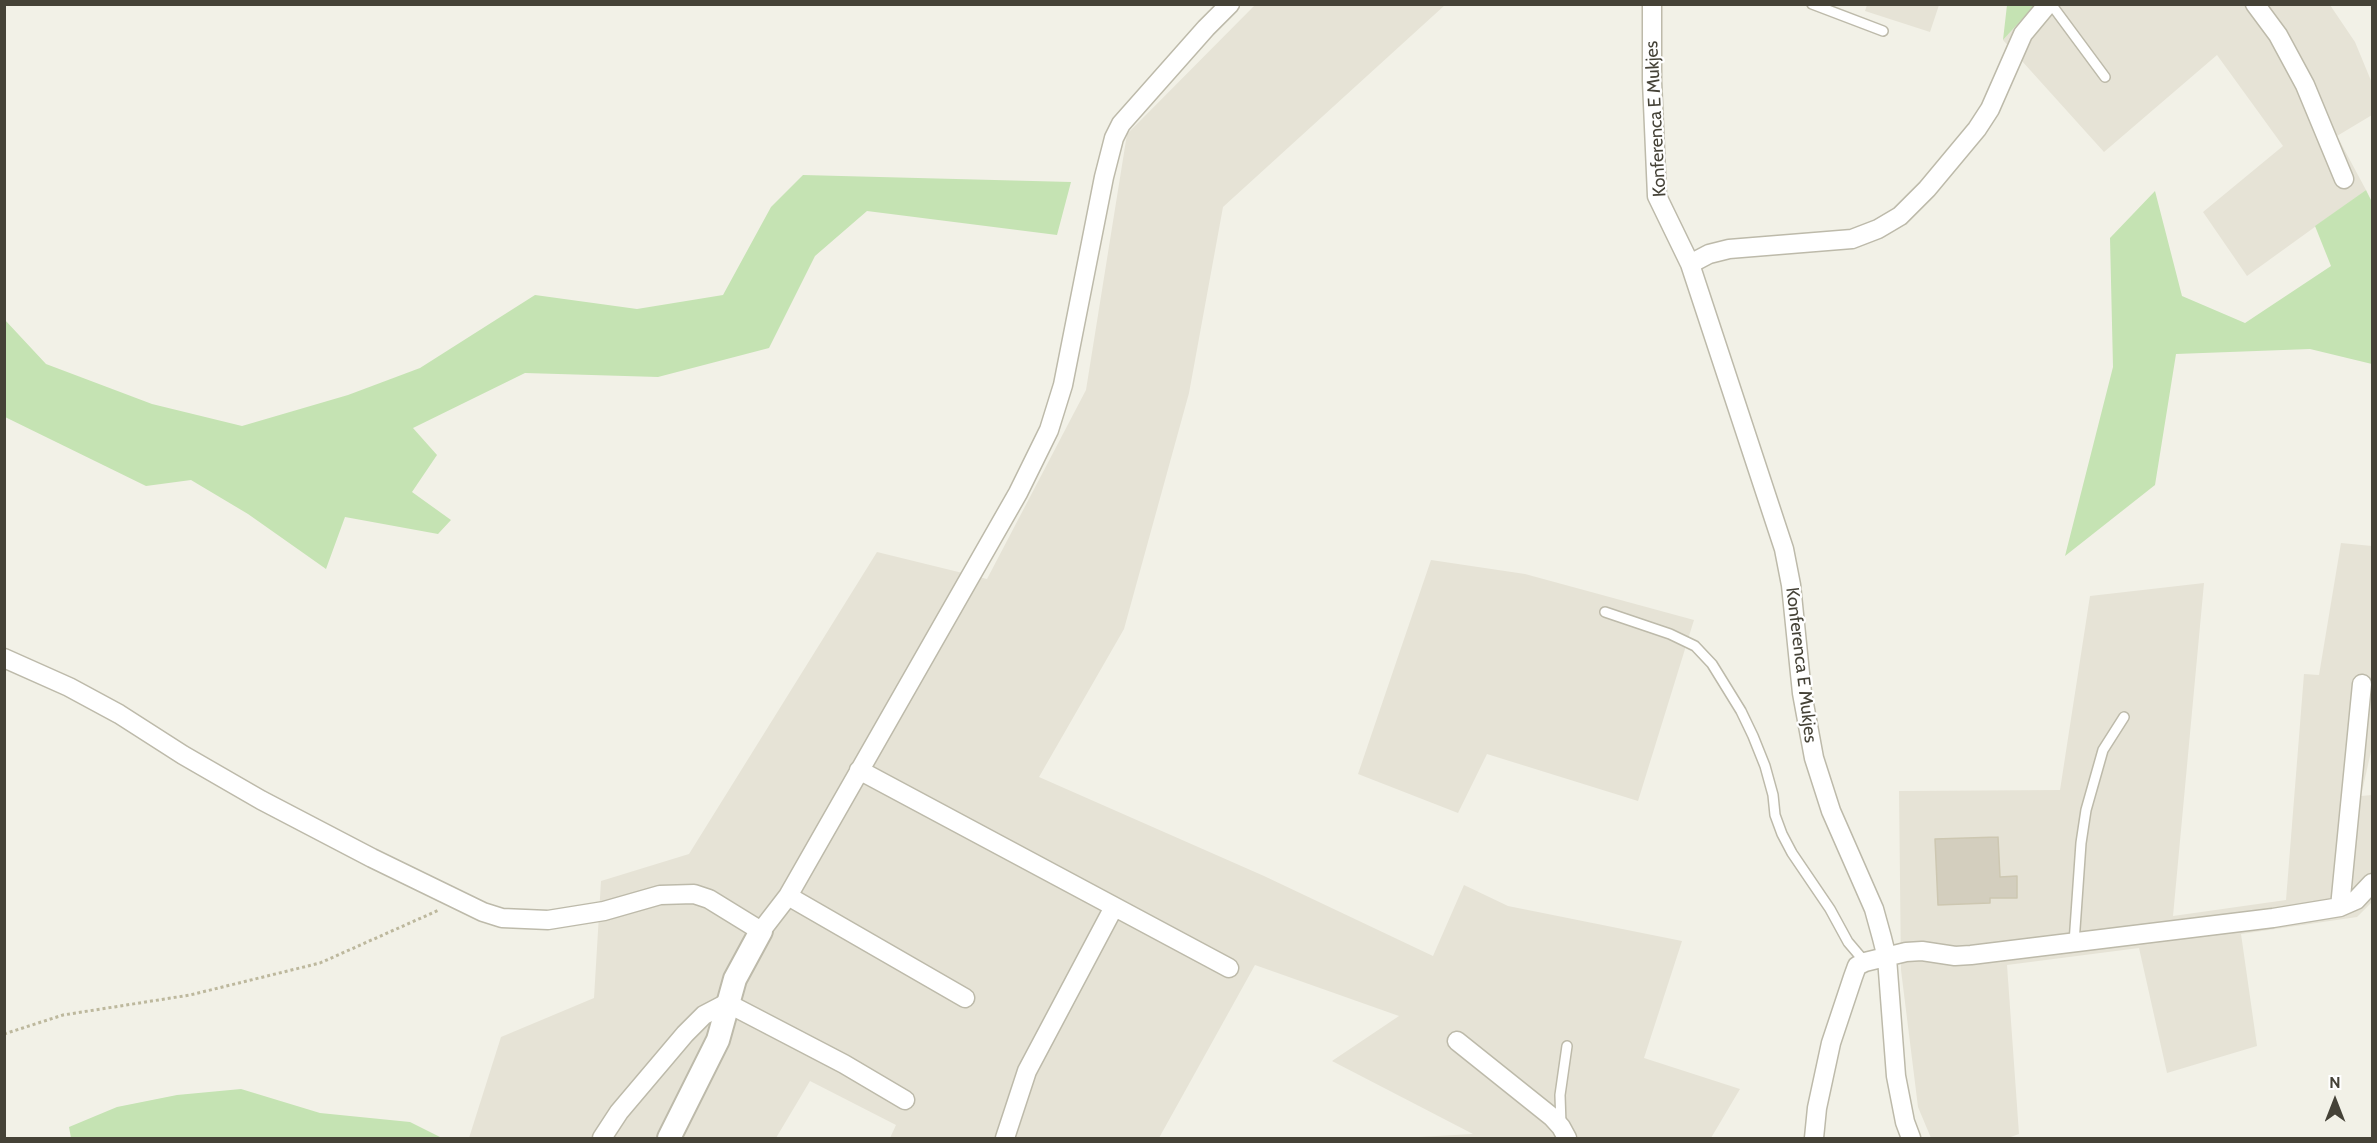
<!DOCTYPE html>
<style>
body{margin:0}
#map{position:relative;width:2377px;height:1143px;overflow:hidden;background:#f2f1e7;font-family:Cabin,sans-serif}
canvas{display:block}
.frame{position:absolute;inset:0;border:6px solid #454237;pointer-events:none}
.north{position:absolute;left:2305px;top:1071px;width:60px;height:60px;-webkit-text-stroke:4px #fff;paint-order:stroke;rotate:0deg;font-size:16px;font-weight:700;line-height:24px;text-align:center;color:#454237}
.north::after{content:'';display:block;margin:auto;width:21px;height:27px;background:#454237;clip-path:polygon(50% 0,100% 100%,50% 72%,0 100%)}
</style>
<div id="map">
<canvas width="2377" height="1143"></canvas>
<div class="frame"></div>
<div class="north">N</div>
</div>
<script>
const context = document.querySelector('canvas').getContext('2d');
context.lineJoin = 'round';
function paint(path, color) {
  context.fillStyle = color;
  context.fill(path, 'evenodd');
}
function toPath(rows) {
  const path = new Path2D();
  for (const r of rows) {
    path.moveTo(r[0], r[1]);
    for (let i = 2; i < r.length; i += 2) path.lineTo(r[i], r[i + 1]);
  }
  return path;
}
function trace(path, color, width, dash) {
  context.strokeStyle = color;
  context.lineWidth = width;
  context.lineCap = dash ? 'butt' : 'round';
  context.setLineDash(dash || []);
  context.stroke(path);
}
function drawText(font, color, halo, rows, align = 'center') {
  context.font = font + ' Cabin,sans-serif';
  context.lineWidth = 4.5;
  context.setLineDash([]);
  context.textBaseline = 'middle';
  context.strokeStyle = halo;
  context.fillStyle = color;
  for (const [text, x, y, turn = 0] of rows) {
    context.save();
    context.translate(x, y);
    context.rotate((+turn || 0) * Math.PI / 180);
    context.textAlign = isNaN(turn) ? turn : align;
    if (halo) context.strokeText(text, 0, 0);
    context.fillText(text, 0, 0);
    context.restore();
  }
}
paint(toPath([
 [1255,5,1445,5,1223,207,1189,393,1124,629,1039,777,1264,876,1433,956,1464,885,1508,906,1682,941,1644,1058,1740,1089,1711,1138,1400,1138,1473,1134,1332,1061,1399,1016,1255,965,1159,1138,890,1138,896,1125,810,1081,776,1138,469,1138,501,1037,594,998,601,881,689,854,877,552,987,579,1086,390,1127,134],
 [1867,5,1867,4,1939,5,1930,32,1865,11],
 [2035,5,2330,5,2355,42,2372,83,2372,115,2337,136,2366,190,2247,276,2203,212,2283,146,2217,55,2104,152,2003,40],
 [2341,543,2372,546,2372,747,2361,796,2372,795,2372,902,2357,917,2241,934,2257,1046,2167,1073,2139,948,2007,965,2019,1134,2008,1138,1931,1138,1918,1107,1901,970,1899,791,2060,790,2090,596,2204,583,2173,916,2286,900,2304,674,2319,675],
 [1431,560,1525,574,1694,620,1638,801,1487,754,1458,813,1358,774]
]), '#e6e3d6');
paint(toPath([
 [2007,5,2035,5,2003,40],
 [803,175,1071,182,1057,235,867,211,815,256,769,348,658,377,525,373,413,428,437,455,412,492,451,520,438,534,345,517,326,569,248,514,191,480,146,486,5,417,5,320,46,364,152,404,242,426,348,395,420,368,535,295,637,309,723,295,771,207],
 [2366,190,2372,202,2372,364,2310,349,2176,354,2155,485,2065,556,2113,367,2110,238,2155,191,2182,296,2245,323,2331,266,2315,226],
 [241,1089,320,1113,410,1122,442,1138,71,1138,69,1127,117,1107,177,1095]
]), '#c5e3b3');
const building = toPath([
 [1998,837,2000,877,2017,876,2017,898,1990,898,1990,903,1938,905,1935,839,1998,837]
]);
paint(building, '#d3cebe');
trace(building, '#cdc7b1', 1.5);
const service = toPath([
 [1812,4,1883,31],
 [2051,4,2105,77],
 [1605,612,1670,634,1695,646,1712,664,1741,711,1753,736,1765,766,1773,795,1775,815,1782,834,1792,853,1830,909,1848,942,1865,962],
 [2074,943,2081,843,2086,810,2103,750,2124,717],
 [1561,1125,1560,1095,1567,1046]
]);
const minor = toPath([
 [1652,4,1652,81,1657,196,1690,264,1784,549,1791,585,1802,693,1814,758,1831,811,1874,909,1882,938,1887,958,1896,1076,1905,1122,1911,1138],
 [2255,4,2278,35,2305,85,2344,179],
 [1690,264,1709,254,1729,249,1852,239,1878,229,1900,216,1927,189,1977,129,1990,109,2023,34,2048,4],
 [4,658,69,687,119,714,183,755,261,800,372,858,483,912,502,918,548,920,604,911,660,895,694,894,709,899,761,931,788,896,1018,493,1049,430,1063,385,1104,177,1114,138,1121,124,1206,28,1230,4],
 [859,770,1229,968],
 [788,896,965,998],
 [2340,907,2362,684],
 [1457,1041,1552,1117,1561,1127,1567,1138],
 [602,1138,619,1112,685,1034,704,1015,727,1003,844,1064,905,1100],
 [1005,1138,1027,1071,1114,907],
 [1814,1138,1817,1108,1831,1043,1853,977,1857,966,1865,962,1906,952,1922,951,1955,956,1971,955,2273,918,2340,907,2356,900,2372,883]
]);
const tertiary = toPath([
 [669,1138,718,1040,735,979,761,931]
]);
trace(service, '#bdbaaa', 12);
trace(minor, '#bdbaaa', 21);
trace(tertiary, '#bdbaaa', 26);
trace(toPath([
 [4,1034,63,1015,190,995,320,963,439,910]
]), '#bdb89d', 3, [3, 3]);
trace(service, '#fff', 9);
trace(minor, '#fff', 18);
trace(tertiary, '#fff', 22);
drawText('18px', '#454237', '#fff', [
 ["Konferenca E Mukjes",1656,119,-93],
 ["Konferenca E Mukjes",1801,665,83]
]);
</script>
